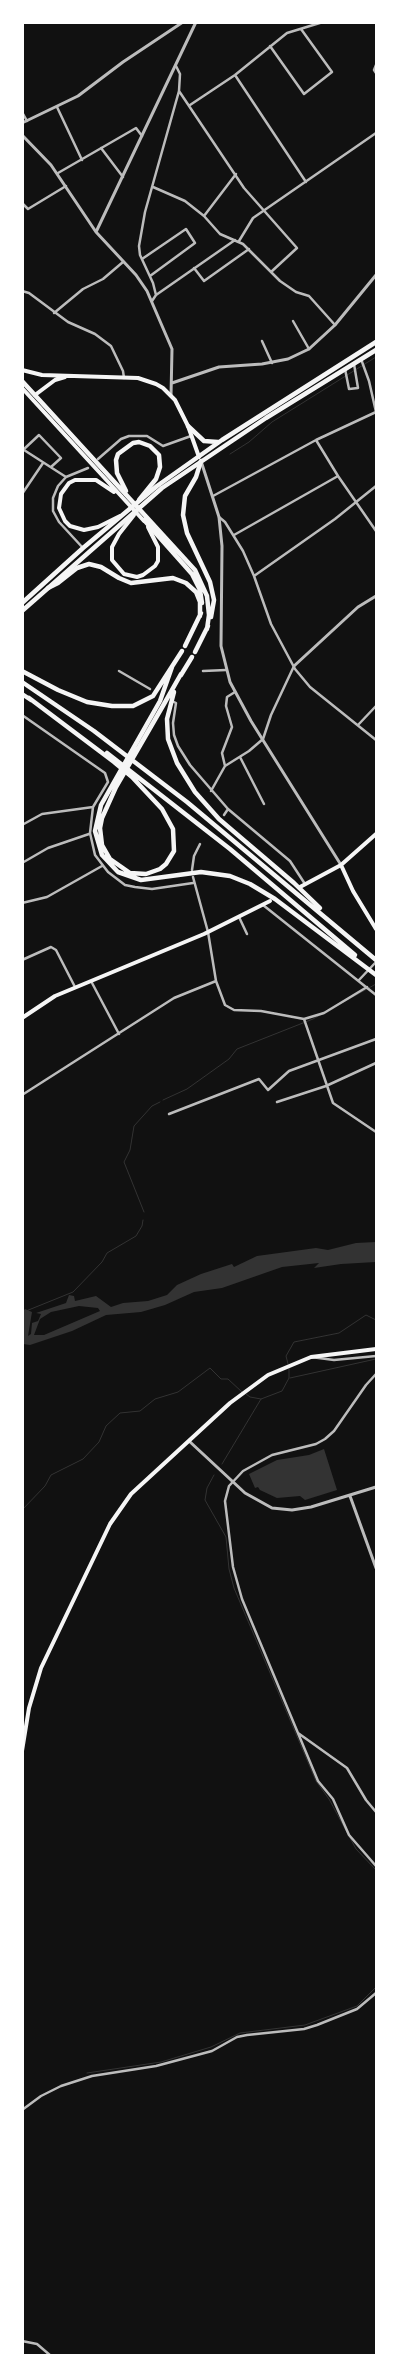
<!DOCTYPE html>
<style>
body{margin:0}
#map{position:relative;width:399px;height:2378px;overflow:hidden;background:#111;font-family:Mulish,sans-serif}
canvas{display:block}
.frame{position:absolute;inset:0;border:24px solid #fff;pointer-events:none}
</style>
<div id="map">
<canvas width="399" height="2378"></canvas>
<div class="frame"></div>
</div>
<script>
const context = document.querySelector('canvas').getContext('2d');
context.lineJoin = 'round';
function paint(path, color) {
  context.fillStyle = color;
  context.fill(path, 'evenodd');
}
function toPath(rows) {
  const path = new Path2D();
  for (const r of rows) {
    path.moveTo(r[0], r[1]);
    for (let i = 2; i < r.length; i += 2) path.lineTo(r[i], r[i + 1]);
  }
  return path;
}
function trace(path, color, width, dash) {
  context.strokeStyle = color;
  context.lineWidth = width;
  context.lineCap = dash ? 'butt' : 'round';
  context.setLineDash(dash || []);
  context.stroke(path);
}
paint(toPath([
 [376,1242,376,1262,341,1264,314,1268,319,1263,282,1267,222,1288,194,1292,165,1305,141,1312,106,1315,72,1331,30,1345,23,1344,23,1311,25,1309,32,1312,28,1336,31,1334,32,1323,38,1321,41,1314,36,1313,66,1303,69,1295,74,1296,75,1301,96,1296,111,1307,123,1303,148,1301,167,1295,177,1285,201,1274,232,1264,234,1267,257,1256,316,1248,328,1250,356,1243],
 [79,1306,98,1308,100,1311,44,1335,34,1335,40,1319,51,1312],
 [324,1449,337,1490,305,1500,300,1496,277,1498,260,1490,258,1487,255,1488,249,1474,277,1460,309,1455]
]), '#333');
trace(toPath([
 [230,454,249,442,272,422,376,357],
 [163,1100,187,1089,229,1059,237,1049,313,1019,376,984],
 [144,1212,124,1162,130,1150,134,1126,152,1106,160,1102],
 [26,1311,73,1292,102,1262,107,1253,136,1236,142,1226,143,1220],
 [288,1364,286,1356,294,1342,339,1333,366,1315,376,1320],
 [290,1378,376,1359],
 [246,1394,250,1397,261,1399],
 [222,1464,261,1399,282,1391,289,1378,289,1368],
 [214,1475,207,1488,205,1500,226,1537,229,1569,234,1588,316,1781,329,1799,356,1849,376,1870],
 [22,1510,45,1486,51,1475,83,1459,99,1442,106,1426,120,1413,140,1411,155,1399,178,1392,210,1368,221,1379,228,1379,242,1392],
 [87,2073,161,2062,211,2047,240,2033,305,2025,357,2006,376,1987]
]), '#333', 1);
trace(toPath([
 [270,46,304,94,332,72,301,29],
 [376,65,374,70,376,73],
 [235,75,306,182],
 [179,91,244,188,297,248,271,272],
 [190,105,235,75,287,33,323,22],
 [57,107,82,160],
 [22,112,27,121],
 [101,148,123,177],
 [58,173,136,128,142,136],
 [153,187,185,201,204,216,220,234,243,244,280,281,296,292,309,296,335,325],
 [22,203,28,209,66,186],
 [204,216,236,174],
 [239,241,253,218,376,133],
 [142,259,186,229,195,243,150,276],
 [194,268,204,281,249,249],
 [22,291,29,293,68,322,95,334,111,346,123,371,124,378],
 [156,295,235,240],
 [152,301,156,295,153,283,140,255,139,246,145,212,179,91,180,74,176,66],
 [54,313,83,289,103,279,123,262],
 [293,321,309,349],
 [262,341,272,363],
 [361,359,369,381,376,412],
 [345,369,349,389,358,388,354,364],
 [316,440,338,476,376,531],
 [23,450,39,435,61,458,51,467],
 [24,450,66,477],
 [98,459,121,439,129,436,147,436,163,446,191,436],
 [376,486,335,519,254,576,271,624,295,669,310,687,376,740],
 [22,494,43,463],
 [213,496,316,440,376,412],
 [219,517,225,522,243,551,254,576],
 [234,535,338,476],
 [83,548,59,522,53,511,53,498,58,486,66,477,88,468],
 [119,671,150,689],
 [203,671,226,670],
 [174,702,176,703,173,723,174,735,178,746,190,765,228,809,290,861,305,884],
 [22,715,105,773,108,782,93,807,90,833,95,855,108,872,125,885,135,887,152,889,193,883],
 [358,725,376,706],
 [240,757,264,804],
 [225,766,222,753,232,727,226,706,227,697,235,692],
 [211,791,225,766,249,751,263,739,271,715,294,666],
 [224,815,228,809],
 [22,825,42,814,93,807],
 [22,863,48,848,89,834],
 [192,870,194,856,200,844],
 [193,877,208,932,216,981,225,1005,234,1010,261,1011,304,1019,333,1103,376,1132],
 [22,903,47,897,102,866],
 [263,905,376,995],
 [239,917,247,934],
 [22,960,51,947,56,950,75,987],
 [359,980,376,962],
 [91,981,119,1034],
 [304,1019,324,1013,367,987],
 [22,1095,174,998,216,981],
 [277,1102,326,1086,376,1063],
 [169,1114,259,1079,268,1090,289,1071,376,1039],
 [311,1357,334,1360,376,1356],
 [376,1374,366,1385,334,1431,325,1439,316,1444,272,1455,243,1471,229,1486,225,1501,233,1567,242,1599,318,1781,333,1799,349,1835,376,1866],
 [298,1733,347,1768,366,1800,376,1812],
 [22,2110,41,2096,61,2086,92,2076,156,2066,212,2051,237,2037,247,2035,304,2029,317,2025,357,2009,376,1993],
 [22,2341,37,2344,51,2356]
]), '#bcbcbc', 2.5);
trace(toPath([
 [22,123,78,96,123,62,183,22],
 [22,135,51,165,96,232,136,275,147,291,172,349,171,396],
 [96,232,196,22],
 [172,383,219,367,262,364,288,359,309,349,335,325,376,275],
 [201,461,219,517,222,546,221,646,230,682,251,721,341,865],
 [294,666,358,607,376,596],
 [189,1441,245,1493,272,1508,292,1510,311,1507,376,1487],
 [350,1496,376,1568]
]), '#bcbcbc', 3);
trace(toPath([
 [300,887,341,865],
 [22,1018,55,996,204,934,270,901]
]), '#f5f5f5', 4);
trace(toPath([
 [22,370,42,375,138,378,156,384,163,388,175,400,188,426,199,457],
 [22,388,144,521],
 [35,395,55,380,65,377],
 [114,492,96,480,75,480,69,483,61,494,59,508,65,521,70,526,84,530,98,527,120,516],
 [134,515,119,534,112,547,112,560,124,574,137,577,143,575,155,566,158,561,158,547,148,527],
 [376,834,341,865,353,891,376,929],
 [22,1751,29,1708,41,1668,110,1524,131,1494,230,1403,268,1375,311,1357,376,1349]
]), '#f5f5f5', 4);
trace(toPath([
 [188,426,204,441,218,442],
 [22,603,83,548,157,486,222,440,376,342],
 [22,611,162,488,266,418,376,350]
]), '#f5f5f5', 4.5);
trace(toPath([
 [22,381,195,570,207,596,209,615,207,629],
 [201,461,196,477,185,496,183,515,187,533,210,582,214,600,211,617],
 [126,491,117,473,116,460,118,454,133,443,139,442,150,446,159,455,160,467,156,479,139,500],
 [144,520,192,574,200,590,202,603],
 [48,588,58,583,77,568,89,564,101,567,119,578,131,583,173,578,186,583,196,592,200,602,200,616],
 [185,646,201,613],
 [195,652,208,626],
 [172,667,160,701,101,805,95,831,102,855,118,872,141,880,201,872,230,876,250,884,275,899,376,975],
 [22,671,58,690,87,702,112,706,133,706,153,696,182,651],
 [181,675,192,657],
 [22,682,94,731,187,802,376,960],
 [174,692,167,719,168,739,177,763,195,792,219,819,294,883,320,908],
 [22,694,31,700],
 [29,698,114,762,132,777,162,809,173,829,174,851,166,864,160,869,146,874,130,873,110,859,102,845,100,828,102,818,116,787,164,704,181,674],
 [107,753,230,849,355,955]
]), '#f5f5f5', 4.5);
</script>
